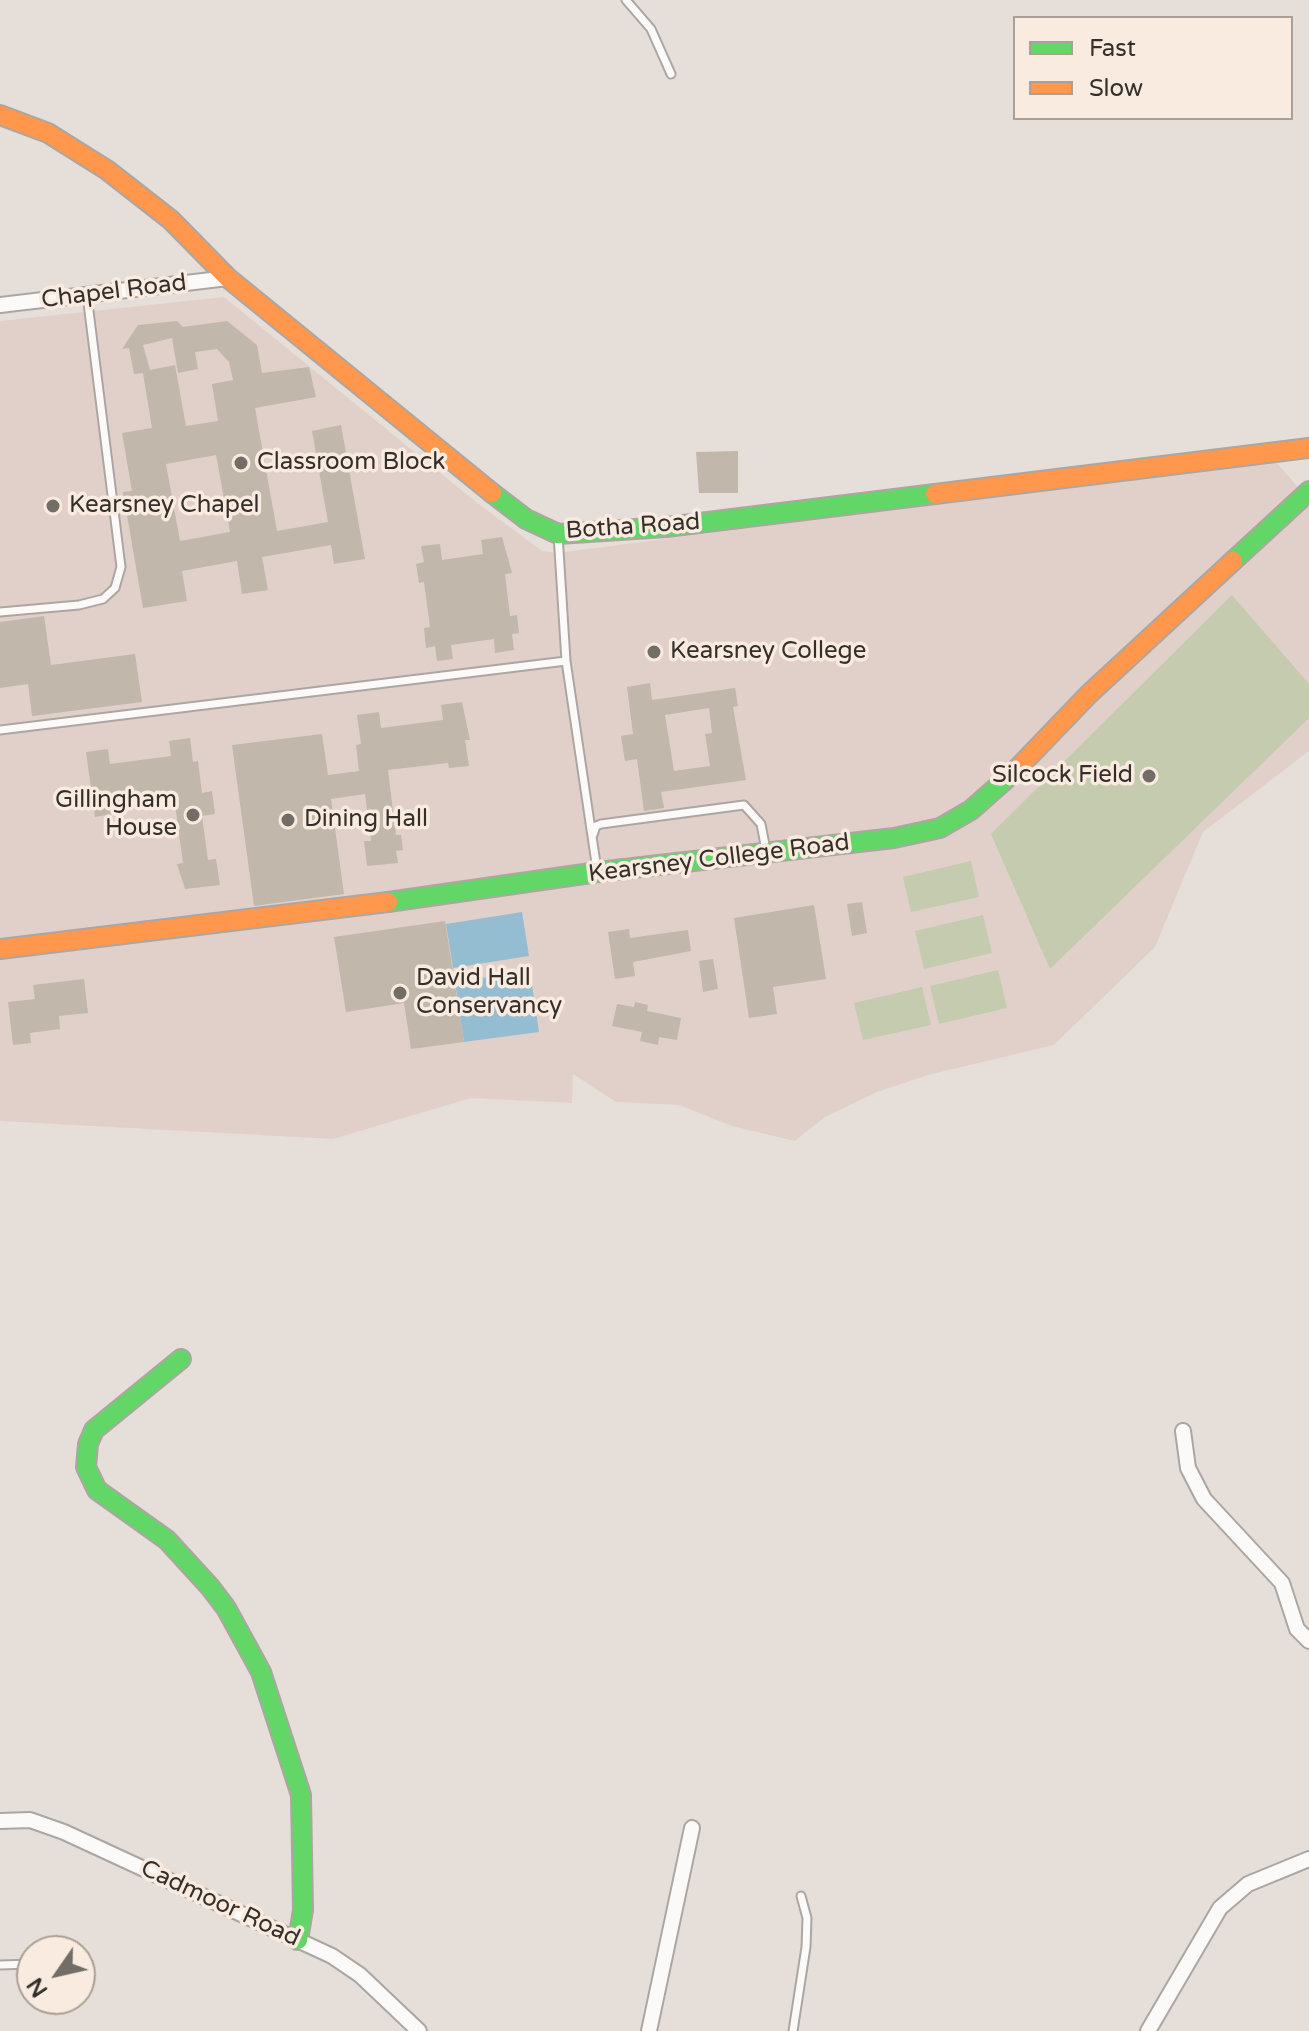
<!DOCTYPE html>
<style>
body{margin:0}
#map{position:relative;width:1309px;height:2031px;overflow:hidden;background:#e6dfd9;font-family:"Varela Round",sans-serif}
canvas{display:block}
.legend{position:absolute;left:1013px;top:16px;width:280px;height:104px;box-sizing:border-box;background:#f9ebe0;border:2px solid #aaa097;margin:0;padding:10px 14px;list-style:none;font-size:24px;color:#342f2a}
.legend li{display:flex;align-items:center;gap:16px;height:40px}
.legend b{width:40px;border:2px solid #aaa097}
.north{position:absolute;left:16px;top:1935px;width:80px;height:80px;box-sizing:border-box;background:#f9ebe0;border:2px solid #aaa097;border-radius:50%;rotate:236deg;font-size:22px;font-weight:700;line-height:32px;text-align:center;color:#342f2a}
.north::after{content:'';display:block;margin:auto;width:28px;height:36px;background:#726d67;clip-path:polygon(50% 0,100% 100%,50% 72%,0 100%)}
</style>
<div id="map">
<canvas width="1309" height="2031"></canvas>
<ul class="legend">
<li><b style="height:10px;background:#63d668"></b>Fast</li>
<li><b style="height:10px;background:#ff974d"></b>Slow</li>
</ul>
<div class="north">N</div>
</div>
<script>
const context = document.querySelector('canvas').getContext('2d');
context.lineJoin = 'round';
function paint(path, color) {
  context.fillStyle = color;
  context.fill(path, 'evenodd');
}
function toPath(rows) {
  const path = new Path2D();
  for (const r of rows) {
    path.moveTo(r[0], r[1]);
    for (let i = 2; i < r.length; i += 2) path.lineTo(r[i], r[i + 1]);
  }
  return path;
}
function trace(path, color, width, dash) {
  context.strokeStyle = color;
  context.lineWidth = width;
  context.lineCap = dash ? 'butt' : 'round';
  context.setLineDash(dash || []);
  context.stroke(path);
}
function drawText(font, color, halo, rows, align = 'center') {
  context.font = font + ' "Varela Round",sans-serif';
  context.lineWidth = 7;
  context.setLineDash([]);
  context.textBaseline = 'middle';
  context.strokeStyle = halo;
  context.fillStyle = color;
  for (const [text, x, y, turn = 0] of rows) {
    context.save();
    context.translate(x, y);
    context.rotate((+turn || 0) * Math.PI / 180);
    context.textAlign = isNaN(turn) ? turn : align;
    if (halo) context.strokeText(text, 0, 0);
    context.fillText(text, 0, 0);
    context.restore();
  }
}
paint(toPath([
 [224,297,476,502,542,551,557,553,1135,478,1271,456,1309,500,1309,751,1203,832,1155,947,1054,1045,928,1075,877,1092,825,1117,795,1141,732,1126,679,1105,616,1102,573,1074,572,1103,471,1098,333,1139,0,1121,0,321]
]), '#e1d0c9');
paint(toPath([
 [1232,595,1309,684,1309,718,1050,969,991,834],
 [971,861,979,897,911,912,903,877],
 [983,915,992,953,924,969,915,931],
 [998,970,1007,1008,939,1024,930,986],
 [922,987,931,1025,863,1040,854,1003]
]), '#c4cbaf');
paint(toPath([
 [522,912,529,956,453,968,446,924],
 [530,971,539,1032,464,1042,455,982]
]), '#95bdd2');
paint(toPath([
 [177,321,183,327,227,321,257,345,262,373,309,367,316,397,255,408,277,531,328,522,312,431,341,425,365,559,334,564,331,545,262,557,268,590,242,594,237,561,182,571,187,601,143,608,123,492,132,491,122,433,152,428,143,373,134,374,129,348,122,349,138,325],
 [172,338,178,373,198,369,195,352,217,349,229,362,233,380,212,384,218,421,186,426,175,365,150,370,143,345],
 [216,455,230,532,180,541,166,464],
 [738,451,738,493,699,493,696,452],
 [502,537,512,573,505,574,510,616,517,615,519,633,512,634,514,650,495,653,494,639,451,645,453,659,437,661,435,646,426,648,424,628,430,627,424,582,419,583,416,564,424,562,421,546,440,544,442,560,483,554,481,540],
 [44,616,51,665,135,654,142,702,32,716,28,684,0,688,0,622],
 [650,683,652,700,735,688,738,706,733,707,746,780,661,792,664,808,644,811,637,759,625,761,621,736,633,734,627,687],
 [709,708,712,733,705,734,710,766,674,771,665,715],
 [462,702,470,740,465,740,469,766,449,768,448,763,388,770,396,835,401,835,403,850,396,851,398,863,367,866,364,841,371,841,365,794,331,799,344,894,254,906,232,745,322,734,328,775,359,771,356,745,361,744,357,715,379,712,381,728,443,720,441,705],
 [190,738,193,762,198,761,202,793,212,791,215,814,202,816,208,860,216,859,220,885,185,889,177,864,183,863,174,798,117,806,118,813,95,817,86,752,108,749,110,764,171,756,169,741],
 [862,902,867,933,852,936,847,904],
 [814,905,826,979,773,987,777,1014,749,1018,734,918],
 [445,921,464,1042,411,1049,404,1003,346,1012,334,937],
 [629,929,630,938,688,930,691,951,633,962,635,976,615,979,608,932],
 [713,959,718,989,703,992,699,961],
 [84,979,88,1013,59,1016,60,1029,30,1033,31,1043,13,1045,8,1002,35,999,33,985],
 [635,1002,648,1005,647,1011,681,1018,677,1040,659,1037,658,1045,640,1041,642,1032,612,1026,617,1004,634,1007]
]), '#c1b7ab');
const lane = toPath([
 [626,0,651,29,671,74],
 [558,534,566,661,597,870],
 [0,612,79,605,103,599,115,588,121,567,87,295],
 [0,730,566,661],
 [593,835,596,826,601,824,744,805,761,824,766,850],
 [0,1965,32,1964],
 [793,2031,806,1947,807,1918,801,1896]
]);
const street = toPath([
 [0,305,228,278],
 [1183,1431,1188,1468,1204,1499,1282,1583,1297,1629,1309,1641],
 [0,1821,30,1820,64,1832,332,1956,360,1975,419,2031],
 [649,2031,692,1828],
 [1148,2031,1220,1908,1248,1884,1309,1859]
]);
const fast = toPath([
 [492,493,526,519,558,534,667,527,935,494],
 [1233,561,1309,491],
 [388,902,598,872,894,838,940,828,971,810,1014,772],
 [181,1359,94,1430,88,1444,86,1467,97,1490,167,1540,210,1587,226,1608,261,1672,301,1795,303,1910,298,1940]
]);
const slow = toPath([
 [0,115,48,133,107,170,171,220,228,278,492,493],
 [935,494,1309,448],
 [1014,772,1089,694,1233,561],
 [0,949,388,902]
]);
trace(lane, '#aca6a2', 11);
trace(street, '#aca6a2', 18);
trace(fast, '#aca6a2', 22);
trace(slow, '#aca6a2', 22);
trace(lane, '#fbfaf9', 7);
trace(street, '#fbfaf9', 14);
trace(fast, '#63d668', 18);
trace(slow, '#ff974d', 18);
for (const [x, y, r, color] of [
 [241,463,8,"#726d67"],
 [53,506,8,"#726d67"],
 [654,652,8,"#726d67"],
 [1149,776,8,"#726d67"],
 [193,815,8,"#726d67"],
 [288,820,8,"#726d67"],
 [400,993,8,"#726d67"]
]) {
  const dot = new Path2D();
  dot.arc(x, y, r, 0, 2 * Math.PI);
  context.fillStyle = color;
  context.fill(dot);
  trace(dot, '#f9ebe0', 3);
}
drawText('24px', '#342f2a', '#f9ebe0', [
 ["Chapel Road",114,292,-7],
 ["Botha Road",633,527,-4],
 ["Kearsney College Road",719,859,-7],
 ["Cadmoor Road",220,1904,25]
]);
drawText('24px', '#342f2a', '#f9ebe0', [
 ["Classroom Block",257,463],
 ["Kearsney Chapel",69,506],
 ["Kearsney College",670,652],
 ["Silcock Field",1133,776,"right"],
 ["Gillingham",177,801,"right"],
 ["House",177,829,"right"],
 ["Dining Hall",304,820],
 ["David Hall",416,979],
 ["Conservancy",416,1007]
], 'left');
</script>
